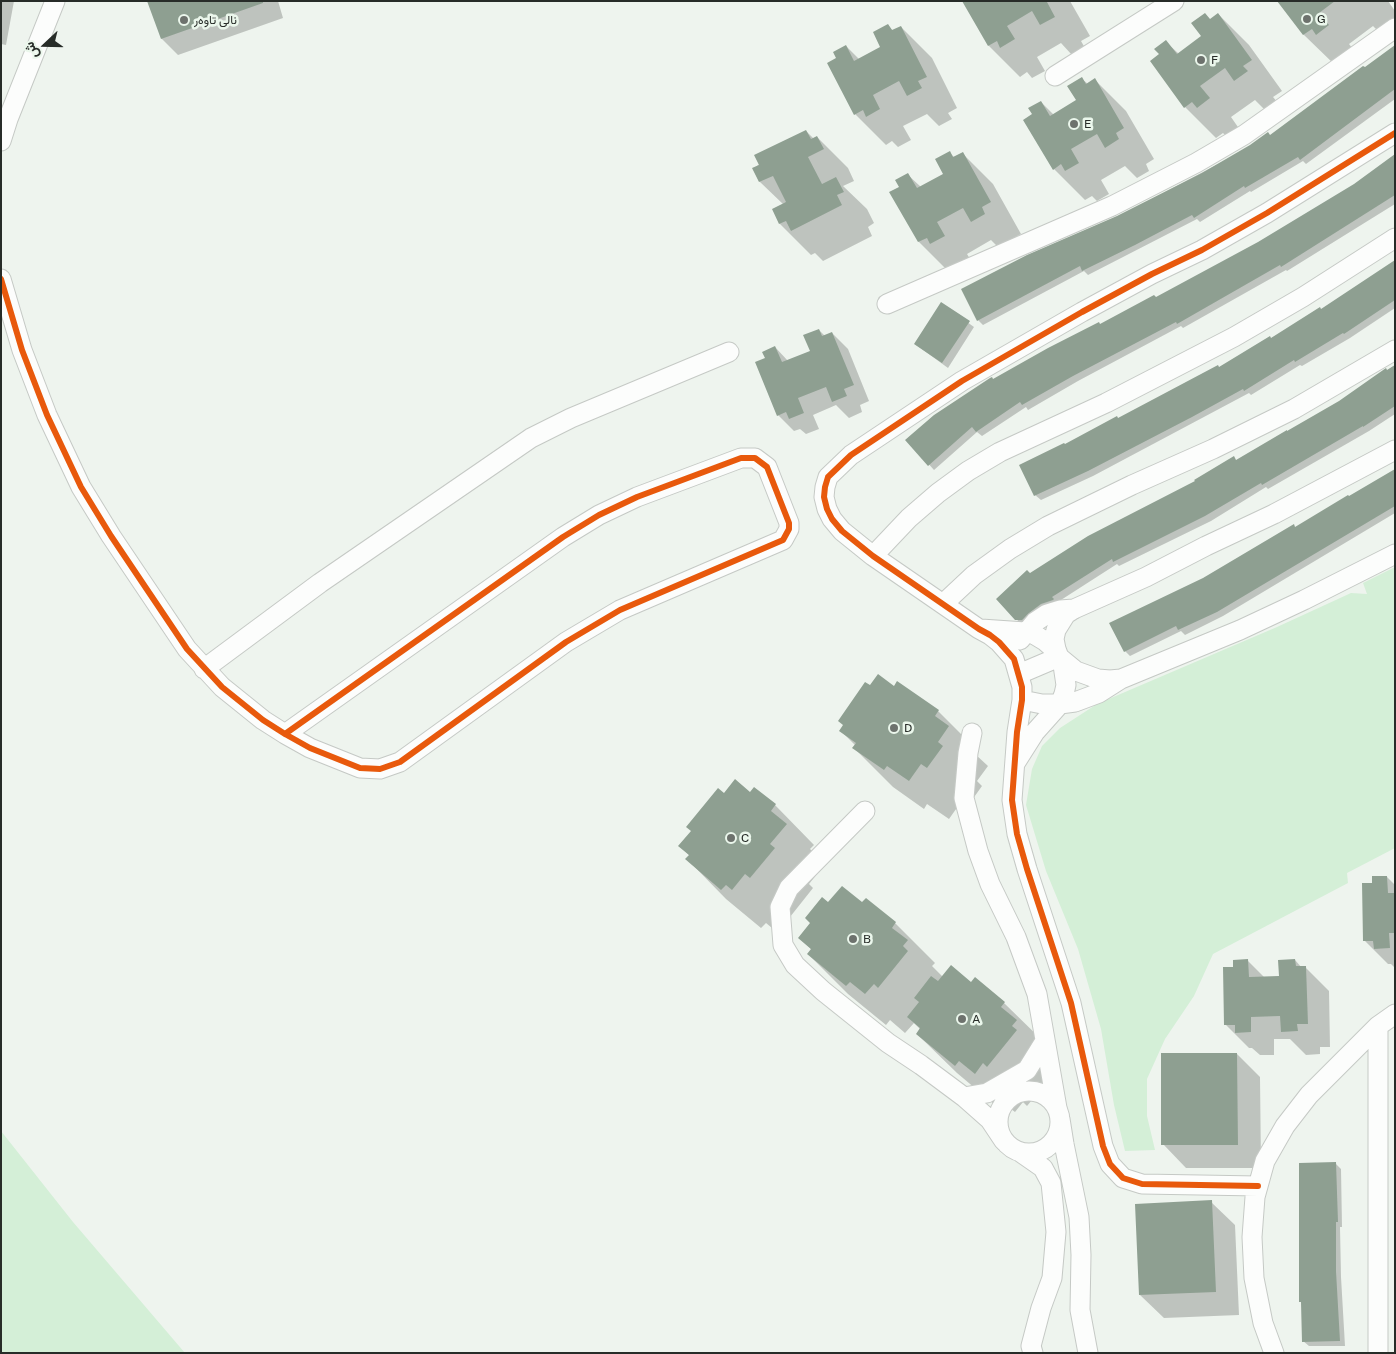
<!DOCTYPE html>
<meta charset="utf-8">
<style>
body{margin:0}
#map{position:relative;width:1396px;height:1354px;overflow:hidden;background:#eef4ee;font-family:"Public Sans",Vazirmatn,sans-serif}
canvas{display:block}
.frame{position:absolute;inset:0;border:2px solid #272c28;pointer-events:none}
.north{position:absolute;left:20px;top:20px;width:50px;height:50px;-webkit-text-stroke:4px #ebf7ec;paint-order:stroke;rotate:249deg;font-size:14px;font-weight:700;line-height:20px;text-align:center;color:#272c28}
.north::after{content:'';display:block;margin:auto;width:18px;height:22px;background:#272c28;clip-path:polygon(50% 0,100% 100%,50% 72%,0 100%)}
</style>
<div id="map">
<canvas width="1396" height="1354"></canvas>
<div class="frame"></div>
<div class="north">ش</div>
</div>
<script>
const context = document.querySelector('canvas').getContext('2d');
context.lineJoin = 'round';
function paint(path, color) {
  context.fillStyle = color;
  context.fill(path, 'evenodd');
}
function toPath(rows) {
  const path = new Path2D();
  for (const r of rows) {
    if (r.length === 3) {
      path.moveTo(r[0] + r[2], r[1]);
      path.arc(r[0], r[1], r[2], 0, 2 * Math.PI);
      continue;
    }
    path.moveTo(r[0], r[1]);
    for (let i = 2; i < r.length; i += 2) path.lineTo(r[i], r[i + 1]);
  }
  return path;
}
function trace(path, color, width, dash) {
  context.strokeStyle = color;
  context.lineWidth = width;
  context.lineCap = dash ? 'butt' : 'round';
  context.setLineDash(dash || []);
  context.stroke(path);
}
function drawText(font, color, halo, rows, align = 'center') {
  context.font = font + ' "Public Sans",Vazirmatn,sans-serif';
  context.lineWidth = 5;
  context.setLineDash([]);
  context.textBaseline = 'middle';
  context.strokeStyle = halo;
  context.fillStyle = color;
  for (const [text, x, y, turn = 0] of rows) {
    context.save();
    context.translate(x, y);
    context.rotate((+turn || 0) * Math.PI / 180);
    context.textAlign = isNaN(turn) ? turn : align;
    if (halo) context.strokeText(text, 0, 0);
    context.fillText(text, 0, 0);
    context.restore();
  }
}
paint(toPath([
 [1395,567,1395,848,1347,873,1348,883,1213,954,1194,996,1165,1039,1147,1079,1147,1116,1155,1150,1125,1151,1114,1105,1101,1029,1078,949,1046,871,1026,805,1032,769,1042,746,1060,728,1097,704,1277,627,1351,593,1367,594,1363,583],
 [1,1131,73,1222,185,1353,1,1353]
]), '#d4efd7');
paint(toPath([
 [1,1,14,1,6,45,1,44],
 [149,1,278,1,283,18,178,55,162,39],
 [963,1,1070,1,1090,36,1081,41,1085,48,1072,55,1061,43,1037,57,1045,71,1032,78,1027,72,1020,77,989,46],
 [1279,1,1388,1,1395,11,1395,21,1385,38,1373,26,1349,44,1359,57,1335,65,1304,35],
 [1218,14,1249,45,1282,91,1273,97,1278,103,1266,111,1255,100,1231,117,1240,130,1228,138,1223,133,1216,138,1185,107,1160,55,1166,42,1179,54,1203,37,1210,20],
 [888,25,893,31,901,27,932,58,957,108,948,113,952,119,939,126,927,114,903,126,911,140,898,147,892,141,886,145,855,114,838,59,846,46,859,59,882,47],
 [1395,47,1395,99,1306,164,1303,161,1251,192,1250,191,1200,222,1197,219,1088,275,1084,271,983,325,978,320,1118,217,1271,136],
 [1082,79,1088,84,1095,80,1126,111,1154,159,1146,164,1149,171,1137,178,1125,166,1101,180,1109,194,1097,201,1092,196,1085,200,1054,169,1034,115,1041,102,1054,115,1078,101],
 [806,131,814,139,817,137,848,168,854,181,843,186,867,209,874,223,868,227,872,236,823,261,815,253,811,255,780,224,774,210,784,205,760,182,754,168],
 [949,152,955,158,962,153,993,184,1021,234,1012,239,1015,245,1003,252,991,240,967,254,975,267,950,273,919,242,891,192,900,187,908,175,921,187,944,174],
 [1395,156,1395,204,1287,271,1286,270,1183,328,1181,326,1078,381,1028,410,1026,407,982,436,977,432,934,470,907,440,993,381,1156,298,1259,243,1355,185],
 [1395,261,1395,308,1350,338,1302,366,1300,365,1251,395,1249,393,1093,476,1041,500,1035,495,1118,419,1219,368,1321,310],
 [942,304,974,327,948,368,915,344],
 [819,330,825,336,832,333,848,349,869,401,860,405,862,412,849,418,836,405,813,415,819,429,806,434,800,429,794,431,778,415,766,359,775,347,788,361,811,351],
 [1395,365,1395,414,1369,431,1268,489,1266,487,1211,521,1119,566,1117,564,1022,625,997,599,1030,575,1237,461,1340,402],
 [1395,472,1395,513,1223,616,1185,635,1181,631,1130,656,1125,651,1204,579],
 [870,687,894,688,938,711,977,750,975,754,988,766,977,781,982,786,967,807,961,802,949,819,927,804,924,809,893,787,854,748,855,745,841,731],
 [724,794,750,794,775,805,814,845,810,849,825,864,809,884,813,888,790,917,785,912,772,928,766,923,761,928,726,899,687,859,690,856,680,846],
 [1387,877,1395,885,1395,968,1391,964,1388,964,1365,941,1374,885],
 [866,899,895,923,935,963,932,966,943,977,971,983,1004,1003,1044,1042,1056,1071,1027,1106,1023,1102,1015,1112,999,1100,995,1105,957,1073,917,1034,921,1030,914,1023,905,1033,890,1020,886,1025,848,994,808,954,812,950,799,938,829,904,862,904],
 [1295,960,1302,968,1306,968,1329,991,1330,1047,1320,1047,1320,1054,1306,1055,1290,1039,1274,1039,1274,1055,1260,1055,1252,1048,1249,1048,1226,1025,1235,968,1248,961,1265,978,1280,977],
 [1237,1054,1260,1077,1261,1168,1186,1168,1163,1144],
 [1336,1164,1341,1169,1342,1227,1340,1227,1341,1277,1345,1346,1309,1346,1303,1341],
 [1211,1202,1235,1225,1239,1315,1164,1318,1140,1295]
]), '#0003');
paint(toPath([
 [147,1,263,1,263,3,161,39],
 [962,1,1049,1,1047,2,1055,17,1040,25,1032,11,1007,26,1015,39,1000,48,997,41,988,46],
 [1277,1,1335,1,1319,13,1329,25,1316,35,1312,29,1303,35],
 [1205,13,1210,19,1218,13,1252,60,1243,66,1248,71,1234,81,1225,68,1200,86,1210,98,1197,108,1192,102,1184,108,1150,61,1159,54,1154,49,1166,40,1177,54,1201,36,1191,23],
 [888,24,892,30,901,26,927,77,918,81,922,88,907,96,899,81,873,95,880,109,866,117,863,110,854,115,827,63,836,58,833,52,846,45,854,61,880,47,873,32],
 [1395,45,1395,89,1300,160,1298,157,1245,188,1244,186,1194,218,1192,215,1135,245,1082,271,1080,266,977,321,961,289,1027,255,1117,216,1202,173,1250,145,1268,132,1270,135,1363,66,1365,67],
 [1082,77,1086,84,1095,78,1124,128,1116,133,1119,139,1105,148,1097,134,1071,149,1079,163,1065,171,1061,164,1053,170,1023,120,1032,114,1028,108,1041,101,1050,116,1076,100,1067,86],
 [806,130,811,139,817,136,824,149,808,157,822,184,836,177,844,192,837,195,842,205,791,231,786,221,779,224,772,209,786,202,773,176,759,182,752,168,759,165,754,155],
 [950,151,953,157,963,152,991,202,982,207,985,214,971,222,963,208,937,222,945,236,930,244,927,238,918,242,889,192,899,187,895,180,908,173,917,188,943,174,935,159],
 [1395,154,1395,195,1281,267,1280,265,1177,324,1176,322,1073,376,1022,405,1020,402,976,432,972,427,928,466,905,440,934,415,990,378,992,377,993,379,1048,348,1099,322,1100,324,1154,295,1156,297,1258,242,1354,184],
 [1395,260,1395,300,1344,334,1343,333,1295,362,1294,360,1244,391,1243,389,1192,417,1088,471,1034,496,1019,465,1064,443,1065,444,1117,416,1118,418,1218,365,1219,367,1270,336,1271,338,1320,307,1321,309],
 [941,302,970,321,942,363,914,344],
 [819,329,822,336,832,332,854,385,844,389,847,396,832,402,826,387,798,398,804,413,789,419,786,412,777,416,755,362,765,358,762,352,775,346,782,362,810,351,803,335],
 [1395,365,1395,406,1363,427,1363,426,1262,485,1261,483,1205,516,1113,562,1112,559,1052,597,1054,599,1053,600,1041,604,1029,613,1022,620,1015,620,996,599,1027,570,1030,573,1088,536,1195,481,1194,480,1234,456,1236,460,1287,430,1287,431,1339,401,1386,368,1387,370],
 [1395,469,1395,506,1217,612,1178,630,1176,626,1124,652,1109,623,1203,578,1294,524,1295,527,1348,495,1349,496],
 [878,674,894,686,897,681,939,710,935,716,949,726,938,742,943,746,927,768,921,764,909,781,887,766,884,770,852,748,856,743,839,731,843,725,838,721,865,682,870,685],
 [735,779,750,792,754,787,776,804,771,811,787,824,770,844,775,848,750,878,745,874,732,890,726,885,721,890,685,859,689,855,678,846,691,831,686,827,718,788,724,793],
 [1372,876,1387,876,1388,893,1395,893,1395,933,1389,933,1390,948,1374,949,1373,941,1363,941,1362,883,1372,883],
 [842,886,862,902,866,898,896,922,892,928,908,940,903,946,908,951,878,988,874,984,865,994,850,982,846,986,807,954,811,949,798,938,810,923,805,918,822,897,828,902],
 [1248,959,1249,977,1279,976,1278,960,1295,959,1296,966,1306,966,1308,1024,1297,1024,1298,1031,1281,1032,1280,1016,1251,1017,1251,1032,1235,1033,1235,1025,1224,1025,1223,967,1233,967,1233,960],
 [951,965,971,982,975,977,1005,1002,1001,1007,1017,1020,1012,1026,1017,1030,987,1067,983,1063,975,1074,959,1061,955,1066,916,1034,920,1028,907,1017,919,1002,914,998,931,976,938,981],
 [1161,1053,1237,1053,1238,1145,1161,1145],
 [1336,1162,1338,1222,1336,1222,1336,1271,1340,1341,1302,1342,1301,1302,1299,1302,1299,1163],
 [1212,1200,1216,1292,1139,1295,1135,1204]
]), '#8e9f91');
const street = toPath([
 [1055,76,1174,1],
 [1,141,8,119,55,1],
 [1,279,22,350,47,415,81,487,111,536,187,649,222,687,263,720,285,734,310,748,360,768,380,769,400,762,566,642,620,610,783,540,789,529,789,523,767,467,755,458,741,458,637,497,599,515,563,537,285,734],
 [887,304,1112,206,1196,163,1244,135,1395,28],
 [1395,450,1274,514,1206,546,1146,577,1074,609,1066,614,1056,630,1054,639,1056,649,1059,657,1076,671,1098,679,1110,680,1121,679,1240,630,1304,600,1395,554],
 [873,556,909,518,938,493,968,471,1000,452,1106,403,1234,337,1303,297,1395,238],
 [943,604,974,575,1010,549,1048,526,1132,485,1213,449,1294,409,1395,350],
 [981,629,1025,632,1035,635,1045,641,1053,648,1063,665,1066,685,1064,694,1060,704,1035,732,1016,762],
 [1020,640,1035,622,1047,614,1060,610,1074,609],
 [204,669,320,583,531,438,571,418,729,352],
 [1019,674,1059,657],
 [1022,700,1042,704,1060,704,1075,702,1099,693,1121,679],
 [972,733,968,753,964,798,978,851,990,884,1016,937,1037,994,1057,1108],
 [865,811,789,888,780,907,783,945,795,965,823,991,888,1043,921,1065,964,1097,990,1120,1004,1141],
 [1378,1026,1378,1353],
 [1029,1122,31],
 [964,1097,987,1093,1027,1070,1045,1041],
 [1060,1119,1064,1144,1079,1217,1081,1255,1080,1310,1088,1353],
 [1020,1152,1043,1168,1051,1183,1056,1232,1052,1278,1041,1308,1031,1346,1033,1353],
 [1258,1186,1142,1184,1123,1178,1110,1164,1103,1146,1071,1003,1027,869,1017,834,1012,800,1017,732,1022,700,1022,687,1014,659,999,642,990,635,979,629,873,556,842,531,832,519,827,509,824,497,825,487,828,477,851,455,962,381,1082,312,1152,274,1202,250,1267,213,1395,133],
 [1274,1353,1263,1323,1254,1278,1252,1237,1255,1197,1265,1161,1285,1126,1309,1095,1378,1026,1395,1014]
]);
trace(street, '#c5c9c5', 21);
trace(street, '#fcfdfc', 19);
trace(toPath([
 [1,279,22,350,47,415,81,487,111,536,187,649,222,687,263,720,285,734,310,748,360,768,380,769,400,762,566,642,620,610,783,540,789,529,789,523,767,467,755,458,741,458,637,497,599,515,563,537,285,734],
 [1258,1186,1142,1184,1123,1178,1110,1164,1103,1146,1071,1003,1027,869,1017,834,1012,800,1017,732,1022,700,1022,687,1014,659,999,642,990,635,979,629,873,556,842,531,832,519,827,509,824,497,825,487,828,477,851,455,962,381,1082,312,1152,274,1202,250,1267,213,1395,133]
]), '#e8590c', 6);
for (const [x, y, r, color] of [
 [1307,19,5,"#6d726d"],
 [184,20,5,"#6d726d"],
 [1201,60,5,"#6d726d"],
 [1074,124,5,"#6d726d"],
 [894,728,5,"#6d726d"],
 [731,838,5,"#6d726d"],
 [853,939,5,"#6d726d"],
 [962,1019,5,"#6d726d"]
]) {
  const dot = new Path2D();
  dot.arc(x, y, r, 0, 2 * Math.PI);
  context.fillStyle = color;
  context.fill(dot);
  trace(dot, '#ebf7ec', 2);
}
drawText('12px', '#272c28', '#ebf7ec', [
 ["G",1317,19],
 ["نالی تاوەر",194,20],
 ["F",1211,60],
 ["E",1084,124],
 ["D",904,728],
 ["C",741,838],
 ["B",863,939],
 ["A",972,1019]
], 'left');
</script>
